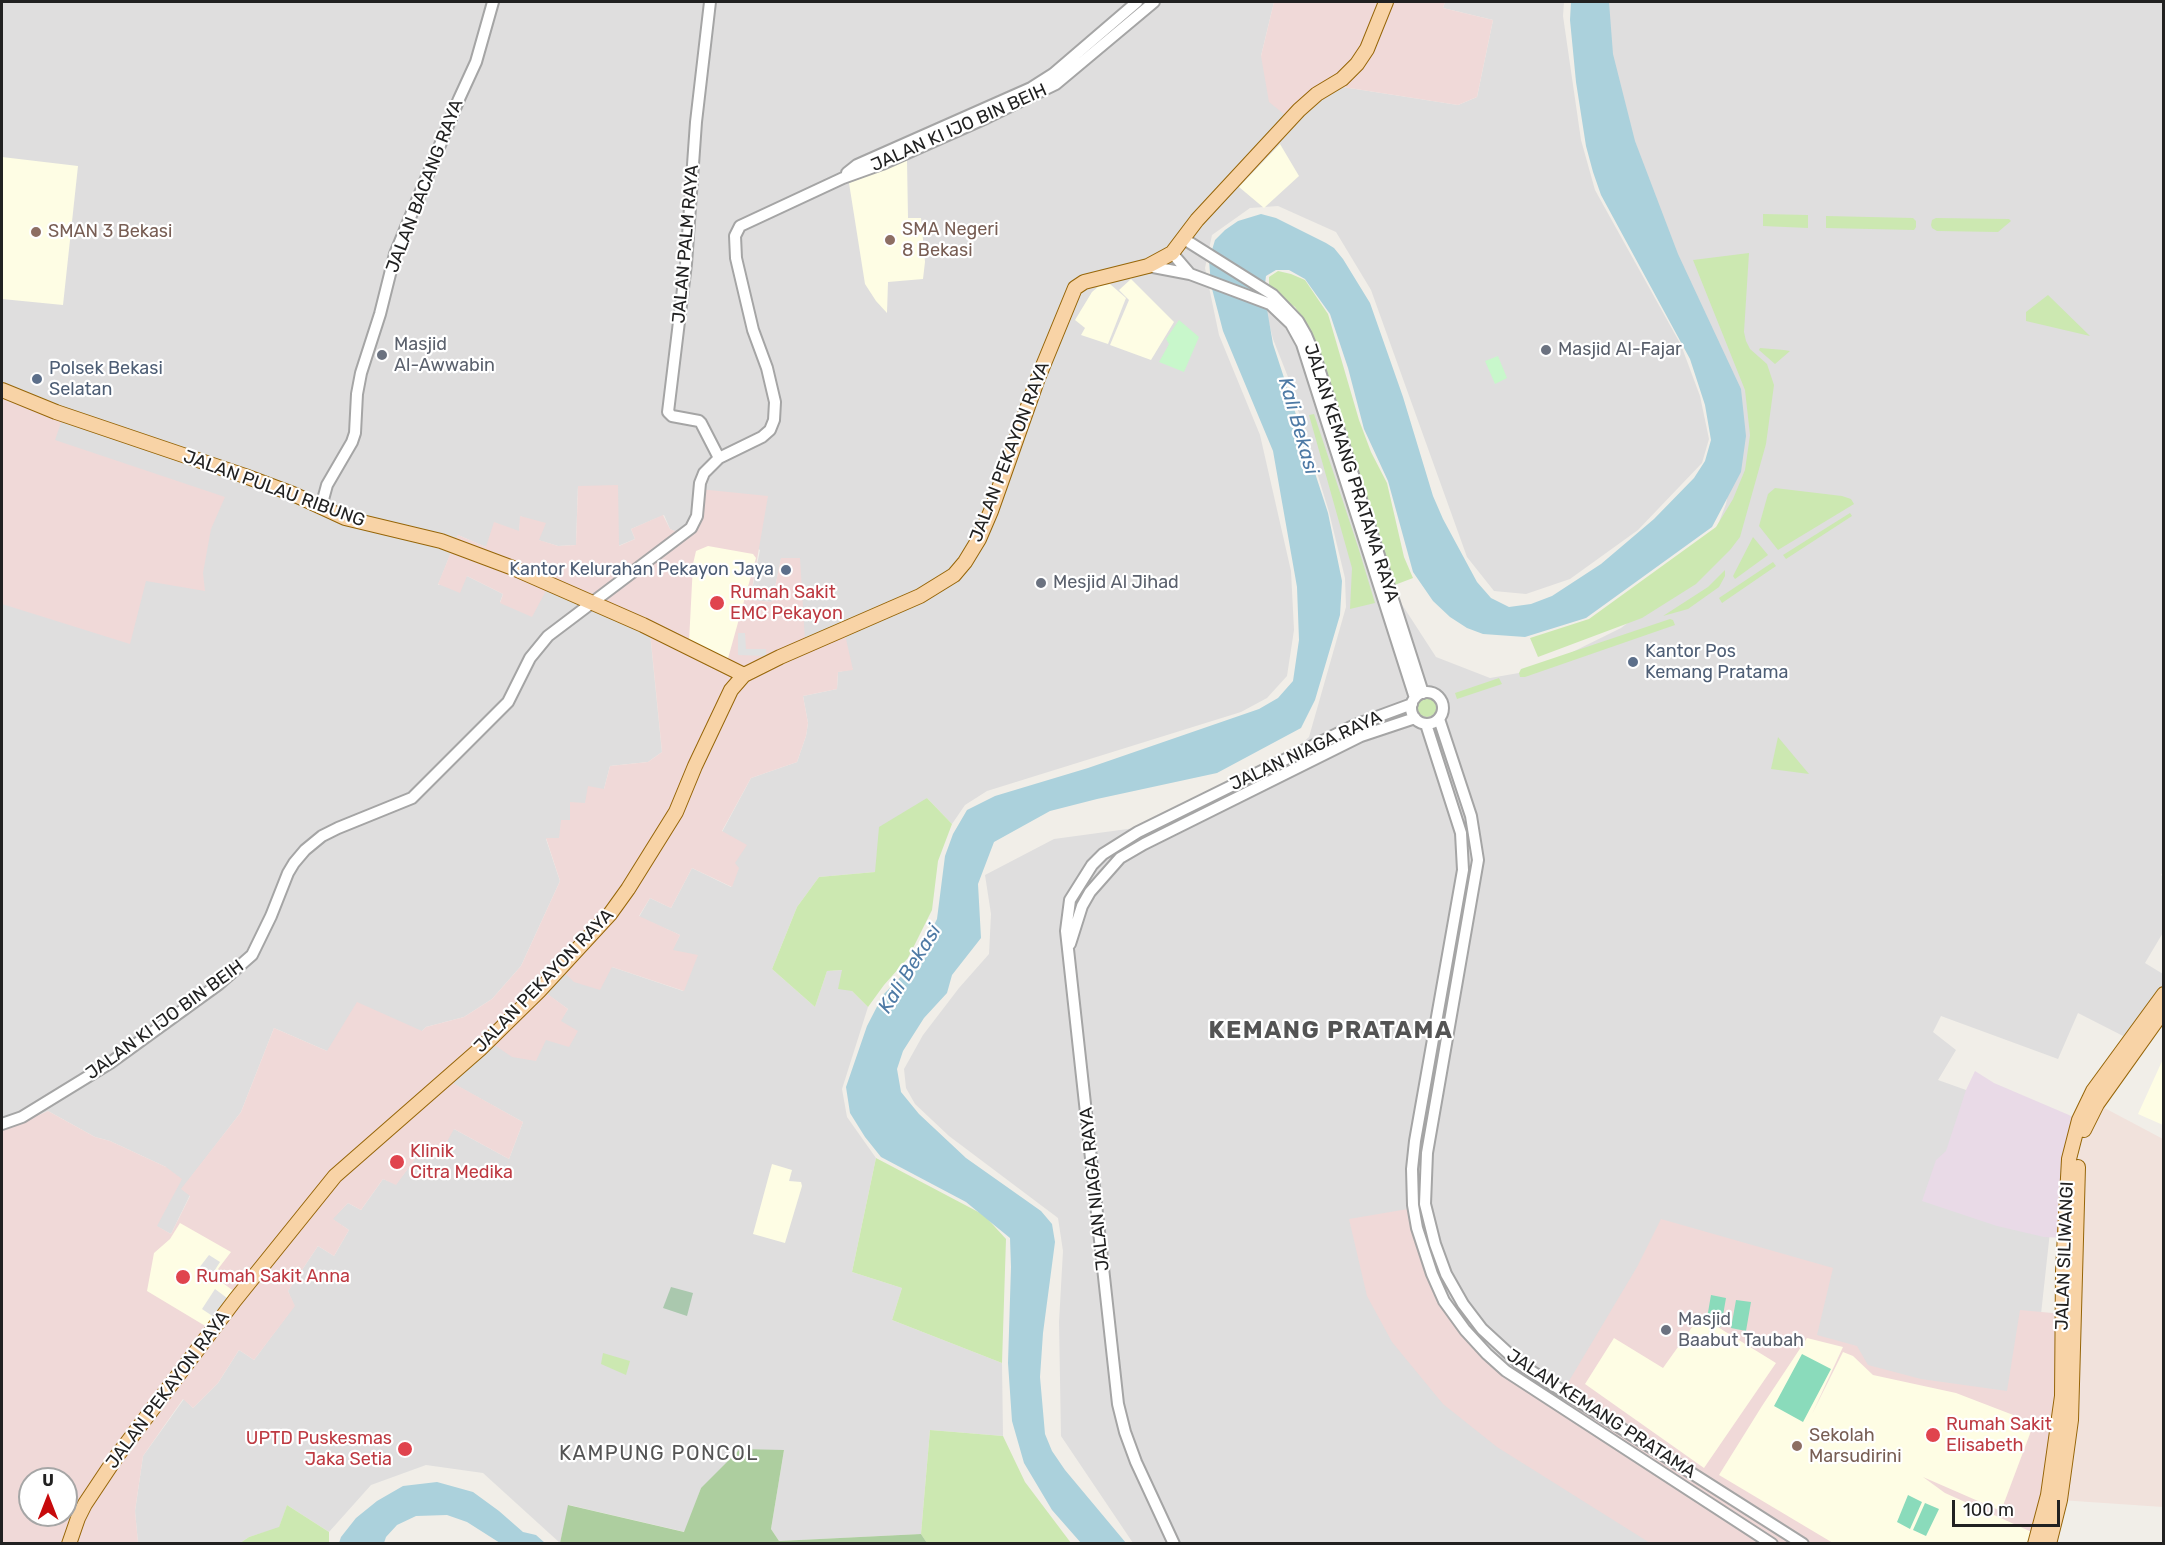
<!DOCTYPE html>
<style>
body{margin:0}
#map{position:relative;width:2165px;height:1545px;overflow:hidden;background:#f1eee8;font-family:Rubik,sans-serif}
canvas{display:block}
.frame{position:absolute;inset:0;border:3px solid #212121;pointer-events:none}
.north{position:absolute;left:18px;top:1467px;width:60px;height:60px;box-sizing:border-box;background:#fff;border:2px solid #a6a6a6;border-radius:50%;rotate:0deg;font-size:16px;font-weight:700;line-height:24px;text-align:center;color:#212121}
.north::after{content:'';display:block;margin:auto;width:21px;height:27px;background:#c70a0c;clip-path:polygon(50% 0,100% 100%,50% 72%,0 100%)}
.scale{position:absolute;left:1952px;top:1500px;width:108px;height:27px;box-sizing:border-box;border:3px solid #212121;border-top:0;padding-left:8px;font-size:18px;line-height:21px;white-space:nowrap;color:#212121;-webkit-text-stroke:4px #fff;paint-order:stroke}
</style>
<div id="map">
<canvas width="2165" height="1545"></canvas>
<div class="frame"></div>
<div class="north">U</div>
<div class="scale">100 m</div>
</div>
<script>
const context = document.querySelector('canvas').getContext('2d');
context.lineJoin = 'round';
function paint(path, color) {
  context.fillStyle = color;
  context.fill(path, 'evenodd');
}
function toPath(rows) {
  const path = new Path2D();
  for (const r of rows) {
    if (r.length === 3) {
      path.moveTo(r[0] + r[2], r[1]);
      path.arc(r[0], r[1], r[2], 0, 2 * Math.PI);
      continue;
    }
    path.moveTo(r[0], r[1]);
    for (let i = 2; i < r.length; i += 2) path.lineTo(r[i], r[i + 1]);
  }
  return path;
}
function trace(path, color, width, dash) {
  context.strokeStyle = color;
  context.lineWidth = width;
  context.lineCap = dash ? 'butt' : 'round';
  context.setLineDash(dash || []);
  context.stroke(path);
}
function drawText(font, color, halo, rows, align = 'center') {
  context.font = font + ' Rubik,sans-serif';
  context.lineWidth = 4.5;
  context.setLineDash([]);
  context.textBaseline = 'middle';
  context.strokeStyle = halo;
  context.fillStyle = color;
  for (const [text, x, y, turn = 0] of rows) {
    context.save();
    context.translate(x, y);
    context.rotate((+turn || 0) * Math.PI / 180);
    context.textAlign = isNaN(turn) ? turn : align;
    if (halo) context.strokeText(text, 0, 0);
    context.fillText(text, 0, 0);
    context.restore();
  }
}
paint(toPath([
 [2,2,1274,2,1261,56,1324,97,1343,87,1458,105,1477,97,1493,20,1443,8,1445,2,1564,2,1563,16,1581,140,1595,190,1681,345,1700,396,1709,439,1702,463,1638,530,1570,579,1526,594,1494,591,1467,557,1371,290,1336,232,1278,206,1250,208,1212,235,1205,268,1219,335,1260,435,1291,571,1294,630,1287,676,1267,698,1241,712,987,791,965,805,952,824,927,798,875,872,819,877,797,907,772,969,815,1007,827,971,843,970,852,991,868,1007,842,1089,847,1117,876,1158,852,1272,902,1288,892,1320,1002,1363,1003,1436,930,1430,921,1534,779,1541,771,1529,784,1450,701,1488,685,1532,569,1505,560,1543,483,1473,426,1465,371,1485,329,1532,287,1505,279,1528,249,1537,240,1543,138,1543,135,1511,143,1456,184,1399,193,1408,218,1383,239,1350,254,1360,294,1306,288,1291,318,1246,334,1256,349,1230,332,1219,348,1203,361,1210,383,1179,396,1184,427,1143,454,1129,509,1159,523,1122,452,1083,493,1044,546,1040,568,1009,544,992,563,972,612,967,683,991,672,950,680,935,639,917,650,898,671,908,692,868,731,887,735,863,722,832,751,778,797,762,806,736,808,723,803,696,837,689,838,672,853,669,805,640,781,559,772,602,750,600,760,550,696,516,681,534,670,529,664,515,631,529,635,539,618,546,578,486,576,545,558,546,538,540,521,516,519,531,486,547,458,535,438,585,467,576,503,594,500,602,549,584,650,632,662,752,648,762,610,766,604,789,585,803,570,821,559,838,546,839,560,881,521,966,492,999,464,1017,426,1027,422,1031,327,1051,274,1028,241,1112,182,1189,190,1195,171,1234,156,1226,166,1167,110,1141,95,1137,48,1111,2,1131],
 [1600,2,2163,2,2164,870,2161,875,2164,877,2164,931,2145,963,2163,974,2163,993,2129,1039,2078,1013,2058,1059,1941,1016,1933,1032,1956,1050,1938,1080,1966,1090,2060,1140,2016,1543,1133,1543,1061,1436,1059,1322,1063,1251,1058,1218,949,1136,915,1104,906,1088,904,1069,923,1035,959,988,989,954,991,914,985,875,1054,839,1157,825,1272,770,1309,737,1346,607,1345,578,1329,512,1288,377,1273,339,1263,299,1290,305,1313,340,1390,586,1436,657,1490,678,1536,670,1621,628,1679,585,1717,527,1726,504,1733,466,1625,180]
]), '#dfdede');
paint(toPath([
 [1274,2,1445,2,1443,8,1493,20,1477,97,1458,105,1343,87,1324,97,1295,123,1269,102,1261,56],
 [2,386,64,414,55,440,225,497,211,529,203,573,205,591,146,581,130,644,2,604],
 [618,485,619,546,635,539,631,529,663,515,670,529,682,534,696,516,699,489,768,496,750,600,772,602,781,558,800,558,805,640,844,630,853,670,838,672,837,689,803,696,808,723,806,736,797,762,751,778,722,831,747,845,735,863,739,868,732,887,692,868,671,908,650,898,639,916,680,935,673,950,698,955,684,991,612,967,600,990,574,982,564,972,545,992,568,1009,561,1021,578,1031,569,1047,546,1040,536,1061,512,1057,493,1044,453,1083,523,1122,509,1159,454,1129,443,1149,427,1143,396,1185,383,1179,361,1210,348,1203,333,1219,349,1230,334,1256,318,1246,288,1291,295,1306,254,1360,239,1350,218,1383,193,1408,183,1399,143,1456,135,1511,138,1543,2,1543,2,1131,48,1111,95,1137,110,1141,166,1167,182,1179,157,1226,171,1234,190,1196,181,1189,241,1112,274,1028,327,1051,357,1002,422,1031,426,1027,464,1017,492,999,521,966,560,881,546,838,559,838,561,820,570,820,570,802,585,803,588,786,604,789,610,766,648,762,662,752,650,632,549,585,532,617,500,603,503,594,467,576,460,593,438,584,458,535,486,547,494,522,519,531,520,516,546,523,539,540,558,546,576,545,578,486],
 [30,1479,66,1479,66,1515,30,1515],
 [1408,1209,1421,1257,1439,1298,1469,1339,1541,1399,1569,1381,1637,1267,1661,1219,1833,1268,1817,1335,1857,1346,1868,1365,1921,1379,2007,1391,2020,1310,2063,1314,2062,1396,2034,1543,1650,1543,1497,1447,1443,1404,1392,1342,1367,1296,1349,1219]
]), '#f0d9d8');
paint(toPath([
 [1975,1071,1994,1083,2069,1115,2079,1121,2065,1238,2044,1237,1997,1226,1922,1201,1936,1160,1946,1151,1966,1090]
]), '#e9dae7');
paint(toPath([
 [1280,144,1299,176,1264,208,1239,187],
 [2,157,78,166,63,305,2,299],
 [907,160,908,218,921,218,925,262,923,279,888,282,887,313,876,301,865,284,849,183],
 [1131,279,1174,322,1151,360,1110,345,1129,300,1119,290],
 [1110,284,1126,298,1108,344,1081,335,1085,328,1075,320,1092,292,1099,286],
 [708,546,753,554,756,558,727,662,689,642,693,564,696,551],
 [2163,1059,2164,1125,2163,1125,2138,1114],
 [772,1164,792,1170,789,1181,801,1182,802,1186,785,1243,753,1234],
 [180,1223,231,1252,218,1269,220,1271,216,1278,235,1292,207,1327,147,1291,154,1253,170,1239],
 [1700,1316,1776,1363,1704,1468,1585,1384,1614,1338,1663,1368],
 [1807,1338,1843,1347,1812,1414,1843,1352,1853,1356,1873,1375,1956,1393,2034,1423,2001,1511,1923,1477,1945,1493,2034,1533,2030,1543,1833,1543,1719,1475,1762,1406]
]), '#fefde4');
paint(toPath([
 [2097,1104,2163,1139,2163,1507,2060,1500,2078,1159,2084,1129]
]), '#f1e2dc');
paint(toPath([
 [1763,214,1808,215,1808,228,1763,226],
 [1826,216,1913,218,1916,221,1916,227,1914,230,1826,228],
 [1936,218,2009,219,2011,221,1998,232,1937,231,1932,228,1931,225,1932,220],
 [1749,253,1744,332,1746,341,1750,349,1767,364,1774,385,1766,444,1740,537,1730,550,1696,584,1642,618,1538,657,1530,638,1589,619,1716,527,1733,499,1745,470,1750,435,1745,390,1693,260],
 [1278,271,1291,274,1305,280,1328,314,1359,420,1371,452,1387,483,1404,557,1413,578,1392,586,1344,430,1312,333,1295,307,1269,289,1269,277],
 [2048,295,2090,336,2026,321,2026,312],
 [1760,348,1784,350,1790,351,1775,364,1759,350],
 [1314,414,1359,550,1375,603,1350,609,1352,568,1309,415],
 [1775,488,1842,496,1851,499,1854,504,1778,550,1759,526,1768,494],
 [1850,513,1852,516,1786,559,1783,555],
 [1753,537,1768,555,1735,579,1733,576],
 [1773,562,1776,566,1722,603,1719,598],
 [1725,570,1725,576,1719,587,1688,609,1663,616,1708,587],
 [1670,619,1673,620,1675,625,1525,677,1520,677,1519,673,1521,669],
 [1499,678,1502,684,1457,699,1455,693],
 [1427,707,10],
 [1778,737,1809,774,1771,769],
 [927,798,952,824,938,861,932,910,908,958,884,985,868,1007,852,991,838,989,842,970,827,971,815,1007,772,969,797,907,819,877,875,872,879,827],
 [876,1158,984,1215,1006,1239,1002,1363,892,1320,902,1288,852,1272],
 [603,1353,630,1361,626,1375,601,1364],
 [930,1430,1003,1436,1025,1482,1071,1543,927,1543,921,1534],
 [287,1505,329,1532,329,1543,240,1543,249,1537,279,1527]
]), '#cce8b1');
paint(toPath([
 [740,1449,784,1450,771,1529,779,1541,921,1534,927,1543,560,1543,568,1505,684,1532,701,1488]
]), '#adce9f');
paint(toPath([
 [671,1287,693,1293,687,1316,663,1308]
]), '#aac8ae');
paint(toPath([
 [1179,320,1199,337,1184,372,1159,362,1169,344,1166,339],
 [1498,356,1507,378,1495,384,1485,361]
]), '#c8f7cb');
paint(toPath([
 [1711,1295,1726,1298,1721,1327,1706,1324],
 [1736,1300,1751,1302,1746,1331,1731,1328],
 [1802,1354,1831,1369,1803,1422,1774,1406],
 [1908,1495,1922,1502,1910,1529,1897,1522],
 [1925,1503,1939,1509,1926,1536,1913,1530]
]), '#8adbbb');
paint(toPath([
 [738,633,745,633,746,649,766,649,766,656,738,655],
 [209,1255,220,1262,211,1276,199,1268],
 [215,1289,227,1298,214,1317,202,1309]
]), '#e1e1e1');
paint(toPath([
 [1571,2,1609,2,1613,54,1635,141,1678,254,1741,389,1746,436,1741,472,1712,527,1586,618,1525,637,1483,634,1467,628,1450,617,1433,601,1413,572,1388,481,1364,429,1348,368,1330,314,1305,279,1289,270,1276,270,1266,276,1264,292,1273,344,1328,513,1342,581,1340,615,1315,700,1301,728,1217,773,1097,799,1050,811,994,842,978,884,981,938,952,975,947,993,924,1018,903,1051,897,1069,901,1092,919,1114,966,1158,1041,1211,1052,1224,1055,1242,1043,1333,1040,1377,1045,1434,1052,1451,1065,1470,1126,1543,1081,1543,1052,1510,1024,1463,1012,1421,1008,1363,1011,1267,1010,1238,966,1202,881,1157,865,1137,850,1113,846,1087,867,1026,883,995,916,961,937,919,945,856,953,834,967,810,995,796,1088,768,1259,709,1278,698,1293,681,1299,640,1297,587,1273,451,1223,331,1211,285,1209,260,1215,240,1225,230,1238,221,1261,214,1276,218,1326,243,1334,248,1343,259,1370,303,1403,397,1433,496,1443,519,1477,582,1491,598,1509,607,1531,604,1552,596,1601,564,1654,519,1694,478,1705,461,1711,440,1705,405,1690,359,1601,195,1593,172,1586,146,1576,82,1570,20],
 [437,1482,473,1492,499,1511,523,1532,536,1535,545,1543,500,1543,467,1522,447,1515,416,1516,397,1525,386,1537,384,1543,339,1543,341,1537,356,1518,377,1501,403,1486]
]), '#abd1dc');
const minor = toPath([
 [710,2,696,122,686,264,668,412,672,416,699,421,701,423,719,458],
 [847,173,857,165,1031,88,1053,74,1137,2],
 [1184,239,1273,295,1298,321,1306,335,1316,359,1423,693],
 [1172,253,1190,274],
 [1148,266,1190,274,1270,304,1291,324,1302,344,1415,698],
 [321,507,327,485,352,442,355,433,357,394,361,373,380,314,395,254,459,99,476,62,493,2],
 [1427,708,16],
 [1439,719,1471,816,1478,860,1427,1153,1425,1204,1435,1244,1446,1274,1463,1304,1482,1329,1520,1364,1803,1544],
 [1426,724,1461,833,1463,870,1415,1141,1412,1169,1413,1205,1417,1228,1432,1274,1444,1301,1465,1330,1487,1354,1506,1371,1772,1544],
 [1070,944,1082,906,1090,892,1120,858,1144,844,1361,736,1415,718],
 [2,1124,22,1117,110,1063,219,984,252,955,271,916,288,873,294,863,305,850,322,836,338,828,412,798,508,702,530,658,548,636,691,528,697,516,700,483,704,473,719,458,762,437,770,430,774,420,775,402,767,368,753,330,736,258,735,236,740,226,843,178,882,164,986,118,1056,84,1154,2],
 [1174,1544,1136,1462,1125,1432,1118,1404,1066,931,1070,900,1092,865,1103,854,1138,832,1355,725,1412,704]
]);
const major = toPath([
 [2,390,56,412,245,476,293,494,345,518,441,541,513,568,643,625,744,675],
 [2084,1130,2097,1104,2164,1010],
 [69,1544,78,1518,85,1504,117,1456,235,1300,335,1176,480,1049,539,991,610,914,628,889,676,812,695,766,731,690,744,675,780,657,920,596,954,575,965,562,979,539,991,511,1038,378,1075,288,1084,282,1148,266,1172,253,1197,220,1299,110,1317,94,1342,79,1357,64,1367,49,1386,2],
 [2035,1544,2048,1495,2062,1396,2063,1271,2069,1159,2079,1120,2093,1091,2164,994],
 [2049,1544,2060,1500,2071,1420,2078,1167]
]);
trace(minor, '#a5a5a5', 14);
trace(major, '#966508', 16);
trace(minor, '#fff', 10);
trace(major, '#f8d3a6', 14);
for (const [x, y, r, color] of [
 [36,232,6,"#8d6e63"],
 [890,240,6,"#8d6e63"],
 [1546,350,6,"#6b7280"],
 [382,355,6,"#6b7280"],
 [37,379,6,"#5c6f8a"],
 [786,570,6,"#5c6f8a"],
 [1041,583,6,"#6b7280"],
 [717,603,8,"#e0444e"],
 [1633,662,6,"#5c6f8a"],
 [397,1162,8,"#e0444e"],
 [183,1277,8,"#e0444e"],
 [1666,1330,6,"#6b7280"],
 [1933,1435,8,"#e0444e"],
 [1797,1446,6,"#8d6e63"],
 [405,1449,8,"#e0444e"]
]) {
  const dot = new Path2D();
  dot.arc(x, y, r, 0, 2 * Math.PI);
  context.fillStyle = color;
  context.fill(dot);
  trace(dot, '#fff', 2);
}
drawText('18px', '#212121', '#fff', [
 ["JALAN KI IJO BIN BEIH",959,128,-24],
 ["JALAN BACANG RAYA",425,186,-69],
 ["JALAN PALM RAYA",686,244,-85],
 ["JALAN PEKAYON RAYA",1010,452,-69],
 ["JALAN KEMANG PRATAMA RAYA",1351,473,72],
 ["JALAN PULAU RIBUNG",274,489,20],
 ["JALAN NIAGA RAYA",1306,751,-25],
 ["JALAN PEKAYON RAYA",544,981,-46],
 ["JALAN KI IJO BIN BEIH",165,1020,-36],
 ["JALAN NIAGA RAYA",1095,1189,-96],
 ["JALAN SILIWANGI",2065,1256,-88],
 ["JALAN PEKAYON RAYA",168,1390,-53],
 ["JALAN KEMANG PRATAMA",1601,1414,33]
]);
drawText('18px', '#785e54', '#fff', [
 ["SMA Negeri",902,230],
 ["8 Bekasi",902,251],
 ["SMAN 3 Bekasi",48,232],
 ["Sekolah",1809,1436],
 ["Marsudirini",1809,1457]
], 'left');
drawText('18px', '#5b616d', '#fff', [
 ["Masjid",394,345],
 ["Al-Awwabin",394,366],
 ["Masjid Al-Fajar",1558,350],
 ["Mesjid Al Jihad",1053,583],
 ["Masjid",1678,1320],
 ["Baabut Taubah",1678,1341]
], 'left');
drawText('18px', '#4e5e75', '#fff', [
 ["Polsek Bekasi",49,369],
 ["Selatan",49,390],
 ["Kantor Kelurahan Pekayon Jaya",774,570,"right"],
 ["Kantor Pos",1645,652],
 ["Kemang Pratama",1645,673]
], 'left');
drawText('18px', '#be3a42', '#fff', [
 ["Rumah Sakit",730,593],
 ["EMC Pekayon",730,614],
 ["Klinik",410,1152],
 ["Citra Medika",410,1173],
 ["Rumah Sakit Anna",196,1277],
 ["Rumah Sakit",1946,1425],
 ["Elisabeth",1946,1446],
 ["UPTD Puskesmas",392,1439,"right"],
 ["Jaka Setia",392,1460,"right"]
], 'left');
drawText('italic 20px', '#4e7aa5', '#fff', [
 ["Kali Bekasi",1298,426,74],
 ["Kali Bekasi",910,969,-58]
]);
context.letterSpacing = '1.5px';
drawText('20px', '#545454', '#fff', [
 ["KAMPUNG PONCOL",659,1454]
]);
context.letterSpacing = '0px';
context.letterSpacing = '1.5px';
drawText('bold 24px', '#545454', '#fff', [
 ["KEMANG PRATAMA",1331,1031]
]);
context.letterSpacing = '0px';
</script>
